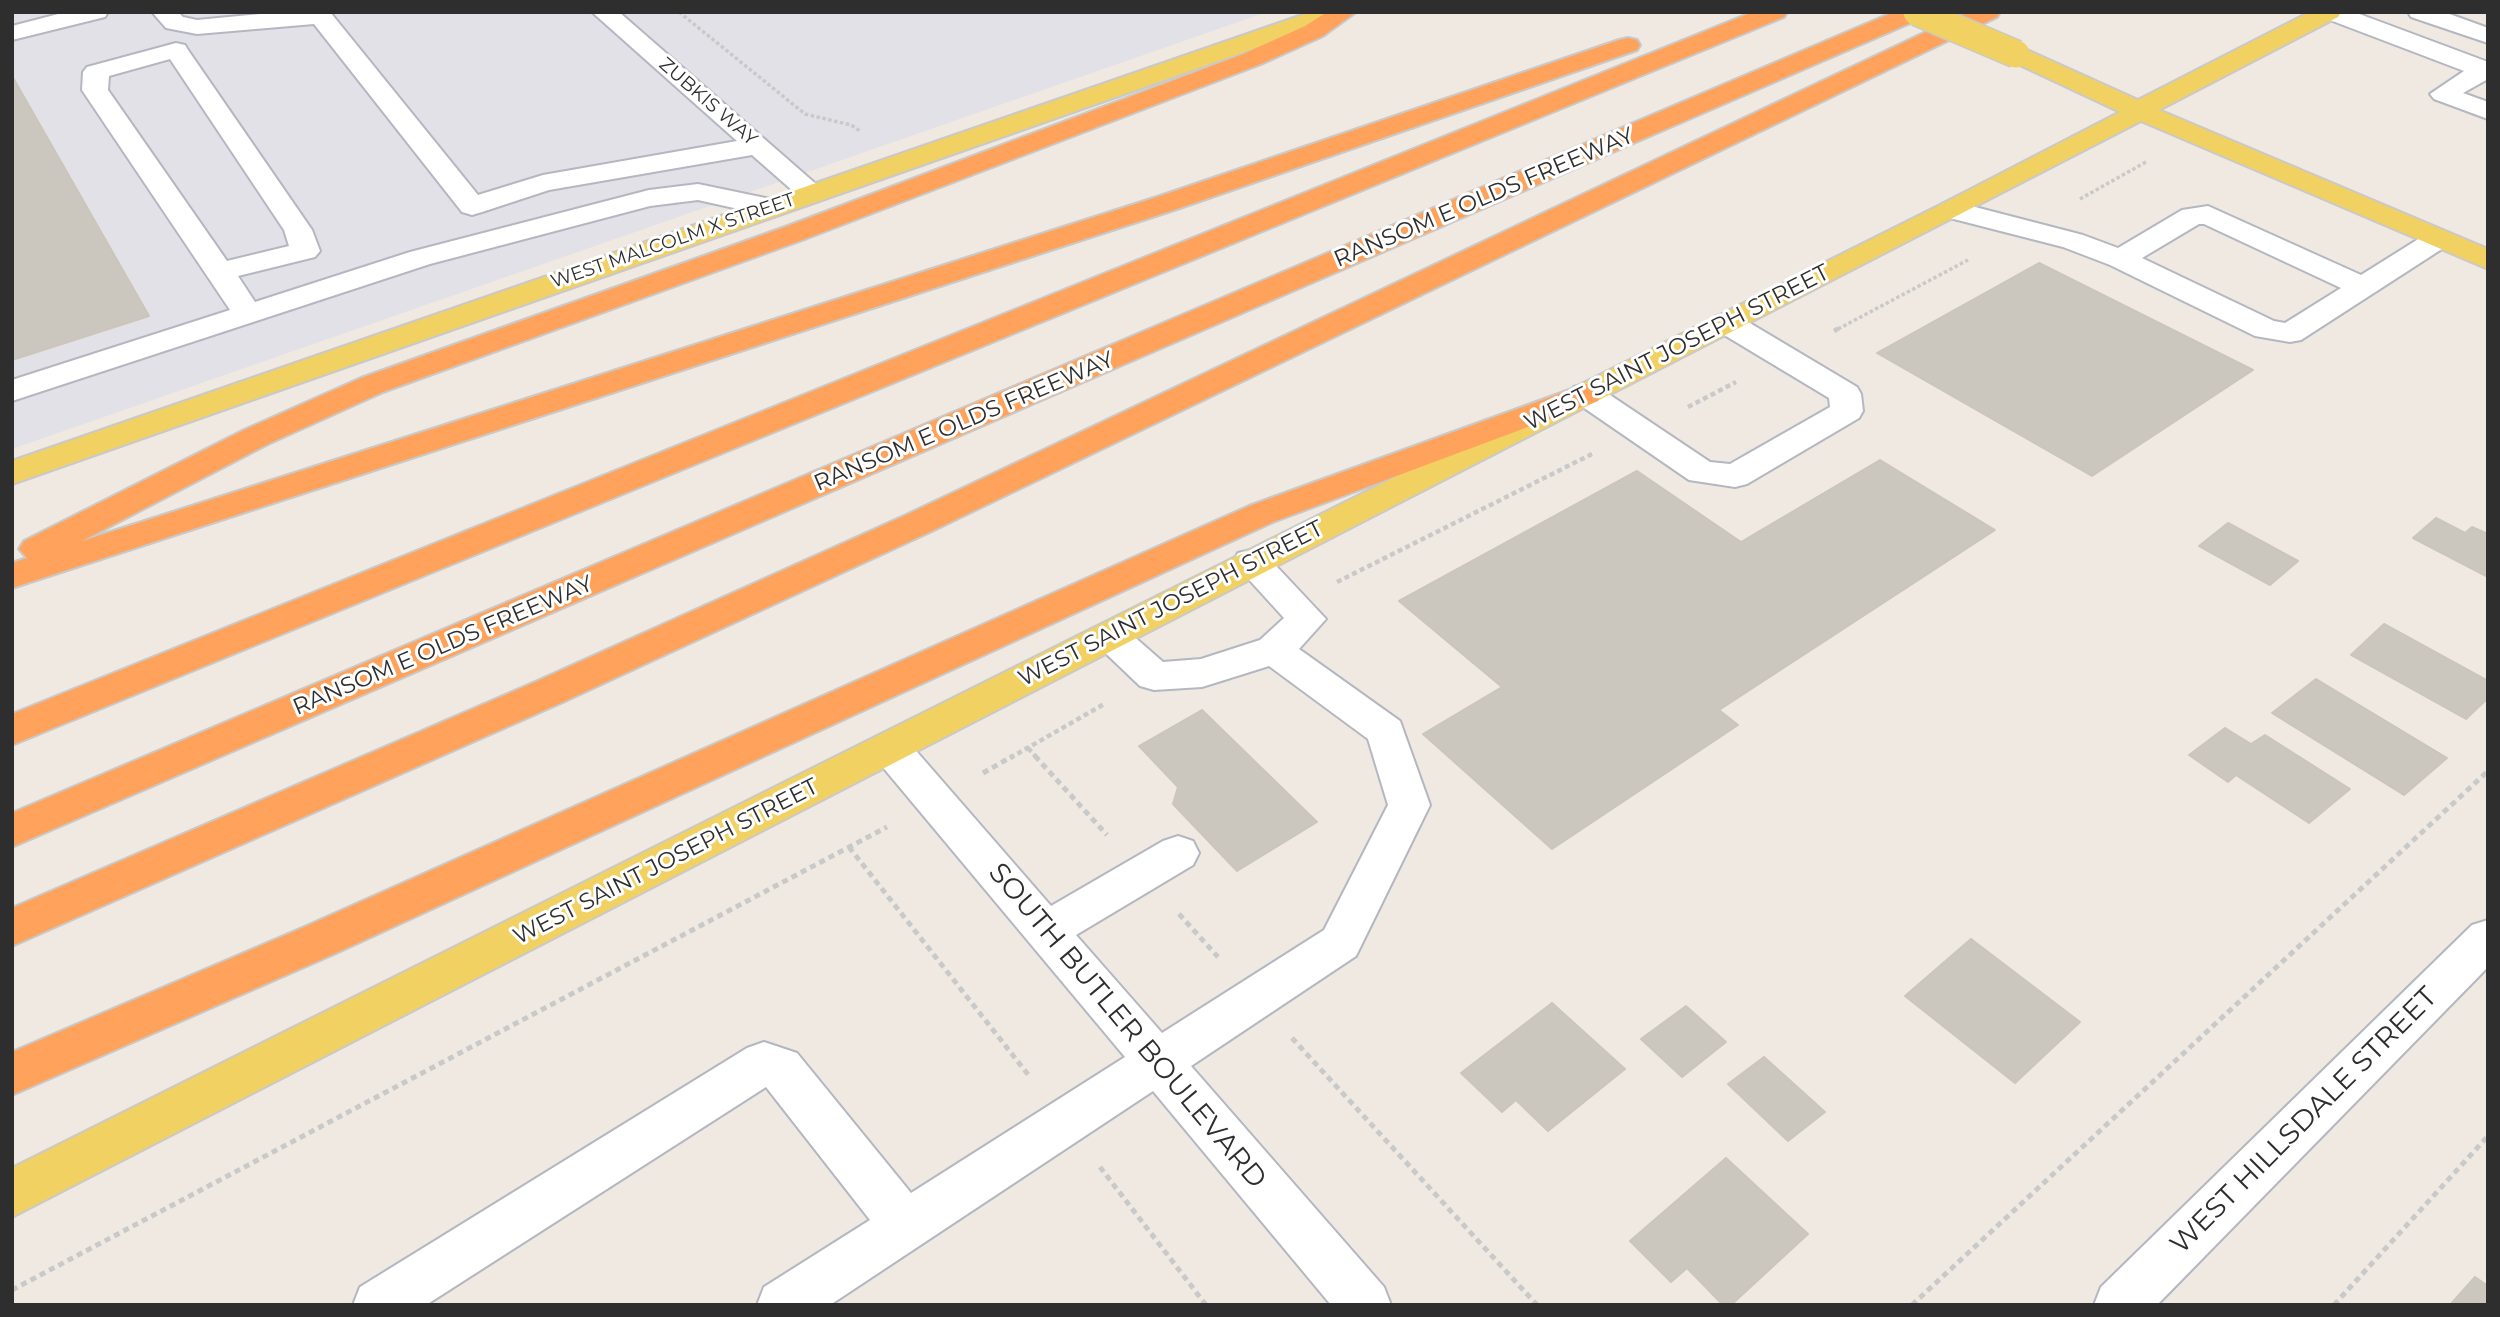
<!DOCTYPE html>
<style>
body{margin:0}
#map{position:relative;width:2500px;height:1317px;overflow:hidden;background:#efe9e1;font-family:Montserrat,sans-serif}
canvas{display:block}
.frame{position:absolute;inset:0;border:14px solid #2e2e2e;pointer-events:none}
</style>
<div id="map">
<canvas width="2500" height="1317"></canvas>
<div class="frame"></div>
</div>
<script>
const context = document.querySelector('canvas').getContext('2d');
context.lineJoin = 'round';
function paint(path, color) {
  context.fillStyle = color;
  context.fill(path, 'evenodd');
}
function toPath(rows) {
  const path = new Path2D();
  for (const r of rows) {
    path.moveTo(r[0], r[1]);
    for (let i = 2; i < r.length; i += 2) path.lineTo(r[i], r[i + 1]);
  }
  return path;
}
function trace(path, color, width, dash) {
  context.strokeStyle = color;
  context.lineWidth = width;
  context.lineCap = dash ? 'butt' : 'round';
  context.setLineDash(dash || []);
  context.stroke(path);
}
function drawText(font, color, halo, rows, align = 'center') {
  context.font = font + ' Montserrat,sans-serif';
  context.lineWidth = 6;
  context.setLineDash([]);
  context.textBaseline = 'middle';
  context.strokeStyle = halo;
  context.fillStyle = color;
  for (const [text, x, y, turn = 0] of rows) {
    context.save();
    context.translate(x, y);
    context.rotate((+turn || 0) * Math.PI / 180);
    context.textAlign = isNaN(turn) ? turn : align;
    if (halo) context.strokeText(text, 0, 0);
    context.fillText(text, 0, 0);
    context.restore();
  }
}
paint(toPath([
 [12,12,1267,12,12,449]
]), '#e3e1e8');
const building = toPath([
 [12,76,149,316,12,360,12,76],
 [2039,263,2253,370,2092,476,1877,353,2039,263],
 [1880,460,1995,530,1719,710,1738,725,1552,849,1423,734,1502,687,1399,601,1637,471,1741,542,1880,460],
 [2436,518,2465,533,2472,527,2488,534,2488,577,2413,538,2436,518],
 [2228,523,2298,561,2270,585,2199,546,2228,523],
 [2384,624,2488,681,2488,698,2466,719,2351,655,2384,624],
 [2316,679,2447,758,2404,795,2272,713,2316,679],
 [1202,710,1317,822,1237,871,1173,804,1178,787,1139,746,1202,710],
 [2225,728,2251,744,2265,735,2350,789,2309,823,2236,775,2228,782,2189,755,2225,728],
 [1971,939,2080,1022,2015,1083,1905,996,1971,939],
 [1552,1003,1625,1069,1548,1131,1516,1100,1502,1112,1461,1073,1552,1003],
 [1686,1006,1726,1042,1682,1077,1641,1039,1686,1006],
 [1764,1057,1825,1112,1788,1141,1728,1084,1764,1057],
 [1726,1158,1808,1234,1731,1305,1723,1305,1687,1268,1671,1282,1630,1241,1726,1158],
 [2475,1277,2488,1286,2488,1305,2450,1305,2475,1277]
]);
paint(building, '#cbc7bf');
trace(building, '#cbc5ba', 2);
const minor = toPath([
 [66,12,108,12,105,17,12,40,12,26,66,12],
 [152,12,178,12,183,17,197,20,281,12,330,12,478,195,543,175,737,141,592,12,619,12,825,192,821,198,811,200,801,198,752,155,549,190,482,212,472,215,462,212,314,24,197,34,166,28,152,12],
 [2319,12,2354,12,2488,62,2488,79,2463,93,2488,102,2488,119,2434,99,2430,94,2464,71,2322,17,2319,12],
 [2408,12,2444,12,2488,28,2488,43,2411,17,2408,12],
 [176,43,185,45,188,50,312,230,320,251,315,257,238,276,255,302,410,252,649,190,698,184,780,201,784,207,780,213,770,216,698,200,650,206,430,264,12,401,12,380,230,310,82,90,83,72,87,67,176,43],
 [170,59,284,230,289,246,227,261,108,90,109,76,170,59],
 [1952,201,2083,235,2118,248,2182,210,2208,206,2361,275,2428,233,2438,230,2448,233,2453,239,2448,245,2301,340,2290,342,2255,336,2110,265,2063,247,1942,216,1938,210,1942,204,1952,201],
 [2199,224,2204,224,2341,288,2285,323,2274,321,2142,258,2199,224],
 [1727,314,1738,316,1857,387,1861,394,1863,411,1859,418,1747,484,1735,487,1689,480,1574,401,1570,394,1574,387,1586,384,1598,387,1710,462,1730,464,1830,407,1829,398,1716,330,1711,323,1716,316,1727,314],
 [1251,550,1264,553,1326,619,1299,649,1400,721,1430,805,1356,956,1191,1066,1384,1287,1391,1305,1331,1305,1153,1091,830,1305,757,1305,764,1287,870,1220,766,1087,426,1305,353,1305,360,1287,747,1048,764,1042,797,1053,911,1193,1125,1057,876,759,870,748,876,737,890,733,904,737,1051,906,1163,841,1178,836,1193,841,1199,853,1193,865,1076,935,1162,1033,1324,930,1388,805,1368,739,1269,666,1202,687,1154,690,1140,686,1097,645,1091,636,1097,627,1110,623,1123,627,1163,662,1201,659,1260,640,1284,618,1233,562,1238,553,1251,550],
 [2488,920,2488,967,2157,1305,2094,1305,2101,1287,2472,925,2488,920]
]);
const major = toPath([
 [1311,12,1347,12,1344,17,12,484,12,461,1311,12],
 [2310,12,2341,12,2338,17,2159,110,2488,249,2488,269,2141,121,12,1217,12,1168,1942,204,2120,112,2007,59,2003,54,2007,49,2025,49,2138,100,2310,12]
]);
const highway = toPath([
 [1327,12,1356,12,1323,36,1261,64,805,239,383,392,268,444,82,541,1157,197,1619,40,1628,38,1637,40,1640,45,1637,50,1177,209,12,588,12,563,27,558,19,549,24,541,244,430,361,378,785,227,1243,54,1305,26,1327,12],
 [1753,12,1787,12,1784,17,12,745,12,714,1753,12],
 [1894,12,1927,12,1924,17,12,847,12,813,1894,12],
 [1968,12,2000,12,1997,17,932,531,563,702,12,946,12,908,535,682,906,515,1968,12],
 [1586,384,1598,387,1602,394,1598,401,1273,522,334,954,12,1095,12,1052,302,928,1249,506,1586,384]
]);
trace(minor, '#b4b7c1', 4);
trace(major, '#c9c9c9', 4);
trace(highway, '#c9c9c9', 4);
trace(toPath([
 [679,12,805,114,851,125,860,131],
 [2080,199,2146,162],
 [1838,329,1968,260]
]), '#c9c9c9', 3.5, [3.5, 2.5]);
trace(toPath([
 [1834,331,1841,327],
 [1688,407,1736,382],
 [1337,582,1592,454],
 [1028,748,1037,758],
 [1010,758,1106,703]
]), '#c9c9c9', 4.5, [5, 3.5]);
trace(toPath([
 [1035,756,1107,835],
 [983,773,1013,756],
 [849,847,1030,1077],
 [1179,914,1218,957],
 [1292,1038,1537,1305],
 [1100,1167,1206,1305],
 [12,1290,887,827],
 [1912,1305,2488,771],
 [2334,1305,2488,1136]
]), '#c9c9c9', 5, [6, 4.5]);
paint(minor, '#fff');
paint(major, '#f2d163');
paint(highway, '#ffa35c');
const majorBridge = toPath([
 [1917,12,2016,54]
]);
trace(majorBridge, '#c9c9c9', 30, []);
trace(majorBridge, '#f2d163', 27);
drawText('19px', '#2e2e2e', '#fff', [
 ["ZUBKIS WAY",708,102,41],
 ["WEST MALCOLM X STREET",673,241,-19]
]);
drawText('23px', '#2e2e2e', '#fff', [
 ["RANSOM E OLDS FREEWAY",1484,198,-23],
 ["WEST SAINT JOSEPH STREET",1677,348,-27],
 ["RANSOM E OLDS FREEWAY",964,422,-23],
 ["WEST SAINT JOSEPH STREET",1171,604,-27],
 ["RANSOM E OLDS FREEWAY",443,646,-23],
 ["WEST SAINT JOSEPH STREET",666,862,-27]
]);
drawText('28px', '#2e2e2e', '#fff', [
 ["SOUTH BUTLER BOULEVARD",1127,1026,50],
 ["WEST HILLSDALE STREET",2304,1121,-45]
]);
</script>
